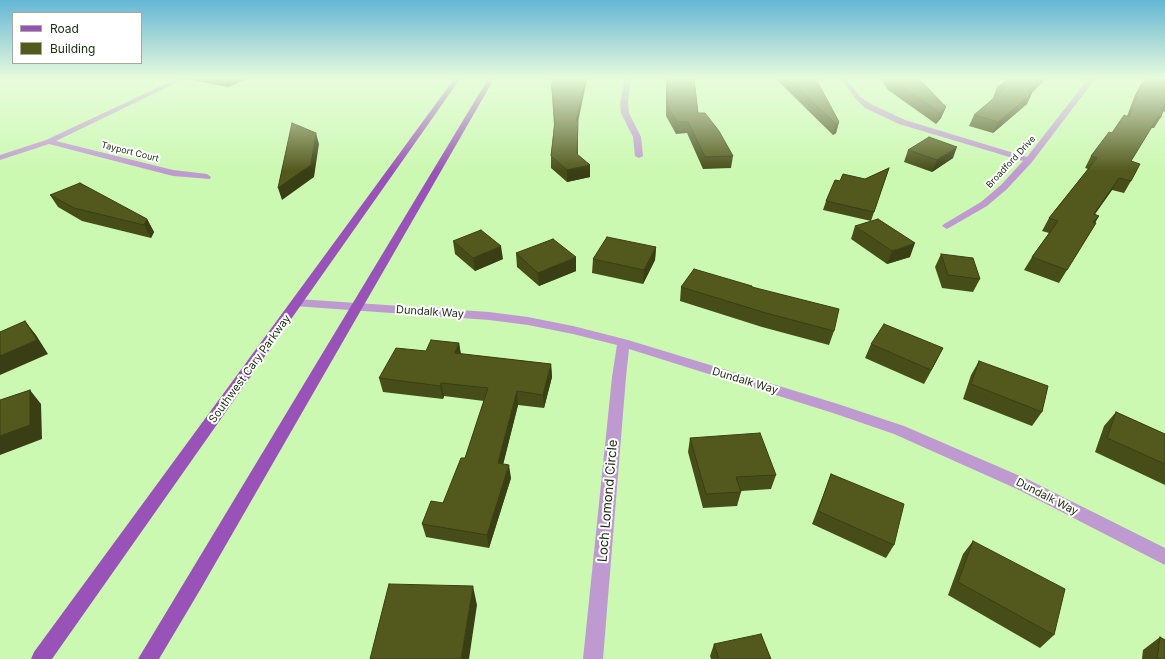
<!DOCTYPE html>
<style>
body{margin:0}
#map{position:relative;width:1165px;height:659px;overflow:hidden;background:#ccf9b2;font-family:Inter,sans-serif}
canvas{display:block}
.legend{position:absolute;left:12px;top:12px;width:130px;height:52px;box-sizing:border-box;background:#fff;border:1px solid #a4aa9f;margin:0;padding:5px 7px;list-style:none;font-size:12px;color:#1b2b10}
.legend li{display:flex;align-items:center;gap:8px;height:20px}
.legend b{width:20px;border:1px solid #a4aa9f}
</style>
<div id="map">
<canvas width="1165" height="659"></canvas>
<ul class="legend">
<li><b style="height:5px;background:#9953b8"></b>Road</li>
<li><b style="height:11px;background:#53591d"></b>Building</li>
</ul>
</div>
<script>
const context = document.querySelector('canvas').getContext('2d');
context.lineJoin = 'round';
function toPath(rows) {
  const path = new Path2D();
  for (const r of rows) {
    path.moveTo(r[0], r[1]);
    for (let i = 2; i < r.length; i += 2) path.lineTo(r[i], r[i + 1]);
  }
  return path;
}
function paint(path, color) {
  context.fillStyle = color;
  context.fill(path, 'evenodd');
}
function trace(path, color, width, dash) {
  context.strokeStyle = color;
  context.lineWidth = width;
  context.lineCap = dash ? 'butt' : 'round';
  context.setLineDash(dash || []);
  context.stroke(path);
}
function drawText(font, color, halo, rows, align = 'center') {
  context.font = font + ' Inter,sans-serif';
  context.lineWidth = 4;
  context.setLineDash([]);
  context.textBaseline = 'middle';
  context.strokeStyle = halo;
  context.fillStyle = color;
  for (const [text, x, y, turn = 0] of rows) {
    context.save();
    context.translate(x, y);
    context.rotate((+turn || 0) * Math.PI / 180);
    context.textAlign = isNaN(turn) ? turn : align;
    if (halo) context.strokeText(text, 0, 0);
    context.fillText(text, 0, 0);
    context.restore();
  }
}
paint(toPath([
 [176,79,184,79,56,141,173,170,207,174,211,177,210,179,173,176,49,144,0,160,0,155,46,140,176,79],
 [625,79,631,79,628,102,629,113,641,137,643,156,639,158,635,156,633,137,621,113,620,102,625,79],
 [841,79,847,79,859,96,871,104,905,120,1027,157,1088,79,1095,79,1032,162,1007,189,987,206,947,229,942,226,944,224,981,202,1001,185,1023,161,899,124,865,108,855,98,841,79],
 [298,299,489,312,528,317,573,326,628,340,838,404,904,426,1027,479,1165,548,1165,565,1017,489,894,434,833,413,629,349,626,377,603,659,583,659,612,377,617,345,573,334,528,325,489,320,294,306,292,303,294,300,298,299]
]), '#bf9ad1');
paint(toPath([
 [454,79,460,79,52,659,31,659,34,652,454,79],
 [488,79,494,79,200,590,159,659,138,659,488,79]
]), '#9953b8');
paint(toPath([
 [187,79,246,79,228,87],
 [551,79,578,121,578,155,590,165,590,177,567,182,551,168,551,156,554,125],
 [666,79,694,79,698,113,733,156,731,168,703,169,687,133,676,134,666,116],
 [776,79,816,79,839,122,836,133,833,135],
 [881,79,919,79,946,107,941,118,936,124,888,90],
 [1009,79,1032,93,1027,104,993,133,969,126,974,115,995,97,993,98,997,87],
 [1165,79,1165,112,1163,111,1161,117,1154,128,1151,128,1131,161,1131,181,1124,193,1112,190,1094,215,1099,216,1095,223,1096,223,1059,283,1024,270,1032,257,1049,233,1042,231,1049,218,1088,169,1085,168,1091,156,1127,116,1135,95,1141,84],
 [908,150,953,158,932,172,904,162],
 [889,168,871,221,823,210,826,201,840,181,865,179],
 [50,195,147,219,154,232,151,238,82,221,58,207],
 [855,226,910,257,887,264,851,239],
 [453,241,503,259,475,271,455,254],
 [656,247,655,260,643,284,592,273,593,259],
 [516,253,576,271,539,286,517,267],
 [941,254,980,279,973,292,942,288,935,267],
 [752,286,752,287,834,331,829,345,762,327,680,301,681,287],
 [459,343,461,354,551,364,552,377,544,408,518,405,503,464,511,478,489,548,426,537,422,524,443,503,465,458,484,401,444,396,443,399,383,392,379,378,426,351],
 [871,344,943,348,924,384,865,358],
 [979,361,1042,412,1032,426,963,399,971,375],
 [1116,412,1165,434,1165,485,1095,452,1104,426],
 [690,438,776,475,771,489,741,491,741,492,737,506,703,508,688,452],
 [831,474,894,545,886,558,812,524,826,488],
 [973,541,1054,635,1040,648,948,595,963,554],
 [1160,637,1165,659,1142,659,1143,650],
 [714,644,771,659,711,659,710,656]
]), '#474d19');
paint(toPath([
 [225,79,246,79,228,87],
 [585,79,587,79,576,132,576,121],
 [1040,79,1045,79,1032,93,1027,104,993,133,998,122],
 [946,107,941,118,936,124,940,113],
 [839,122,836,133,833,135,836,124],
 [316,133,319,144,314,177,282,200,278,188],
 [957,147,953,158,932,172,937,160],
 [590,165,590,177,567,182,567,170],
 [1119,178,1112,190,1086,227,1094,214],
 [1099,216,1091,229,1093,222],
 [147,219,154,232,151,238,144,225],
 [915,243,910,257,887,264,892,251],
 [501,246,503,259,475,271,473,258],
 [656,247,655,260,643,284,644,270],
 [576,257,576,271,539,286,538,273],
 [25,321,36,335,48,354,0,375,0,356],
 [459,343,461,357,455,353],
 [943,348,936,362,924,384,931,370],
 [551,364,552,377,544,408,543,395],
 [441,383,444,396,443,399,440,386],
 [30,390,41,404,42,439,0,455,0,436],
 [517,391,518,405,500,477,498,463],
 [509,465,511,478,489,548,487,535],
 [473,586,477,605,469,659,461,659]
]), '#3a3e14');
const building = toPath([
 [551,79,585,79,576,121,578,121,577,154,590,165,567,170,551,156,555,122,551,79],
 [667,79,694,79,698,113,705,113,719,131,733,156,705,157,688,122,677,122,667,105,667,79],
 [788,79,816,79,839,122,836,124,788,79],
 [891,79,919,79,946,107,940,113,891,79],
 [1009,79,1040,79,1028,92,1032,93,998,122,974,115,1008,86,997,87,1009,79],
 [1149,79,1165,79,1165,103,1161,117,1158,117,1131,161,1140,164,1131,181,1119,178,1094,214,1099,216,1093,222,1096,223,1067,270,1032,257,1058,221,1049,218,1097,158,1091,156,1109,132,1112,133,1124,115,1129,117,1141,84,1149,79],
 [292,123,316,133,311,165,278,188,292,123],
 [929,137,957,147,937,160,908,150,929,137],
 [889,168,874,212,826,201,835,180,840,181,843,174,865,179,889,168],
 [80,183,147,219,144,225,74,208,50,195,80,183],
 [878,219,915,243,892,251,855,226,878,219],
 [481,230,501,246,473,258,453,241,481,230],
 [607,237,656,247,644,270,593,259,607,237],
 [553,239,576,257,538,273,516,253,553,239],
 [941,254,973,258,980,279,948,275,941,254],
 [694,269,752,286,752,287,839,309,834,331,766,313,681,287,694,269],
 [25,321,37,340,0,356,0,332,25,321],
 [884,324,943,348,931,370,871,344,884,324],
 [431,340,459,343,455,353,551,364,543,395,517,391,498,463,509,465,487,535,422,524,431,501,443,503,461,458,465,458,488,388,441,383,440,386,379,378,396,348,426,351,431,340],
 [979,361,1048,386,1042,412,971,384,979,361],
 [30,390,30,425,0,436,0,400,30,390],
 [1116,412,1165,434,1165,464,1107,438,1116,412],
 [760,433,776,475,736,477,741,492,706,494,690,438,760,433],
 [831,474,904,504,894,545,818,511,831,474],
 [973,541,1065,589,1054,635,958,582,973,541],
 [389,584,473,586,461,659,370,659,389,584],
 [761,634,771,659,719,659,714,644,761,634],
 [1160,637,1165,640,1165,659,1157,659,1160,637]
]);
paint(building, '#53591d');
trace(building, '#3a3e14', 1);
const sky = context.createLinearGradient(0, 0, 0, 171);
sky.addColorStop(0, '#64b6d5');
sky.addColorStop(0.46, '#e8fcdc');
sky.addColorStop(1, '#e8fcdc00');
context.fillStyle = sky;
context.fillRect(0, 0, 1165, 171);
drawText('9px', '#1b2b10', '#fff', [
 ["Tayport Court",130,152,14],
 ["Broadford Drive",1011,162,-47]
]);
drawText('11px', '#1b2b10', '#fff', [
 ["Dundalk Way",430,312,4],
 ["Southwest Cary Parkway",250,369,-54],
 ["Dundalk Way",745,381,17],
 ["Dundalk Way",1047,497,27]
]);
drawText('13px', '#1b2b10', '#fff', [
 ["Loch Lomond Circle",608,501,-85]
]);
</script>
